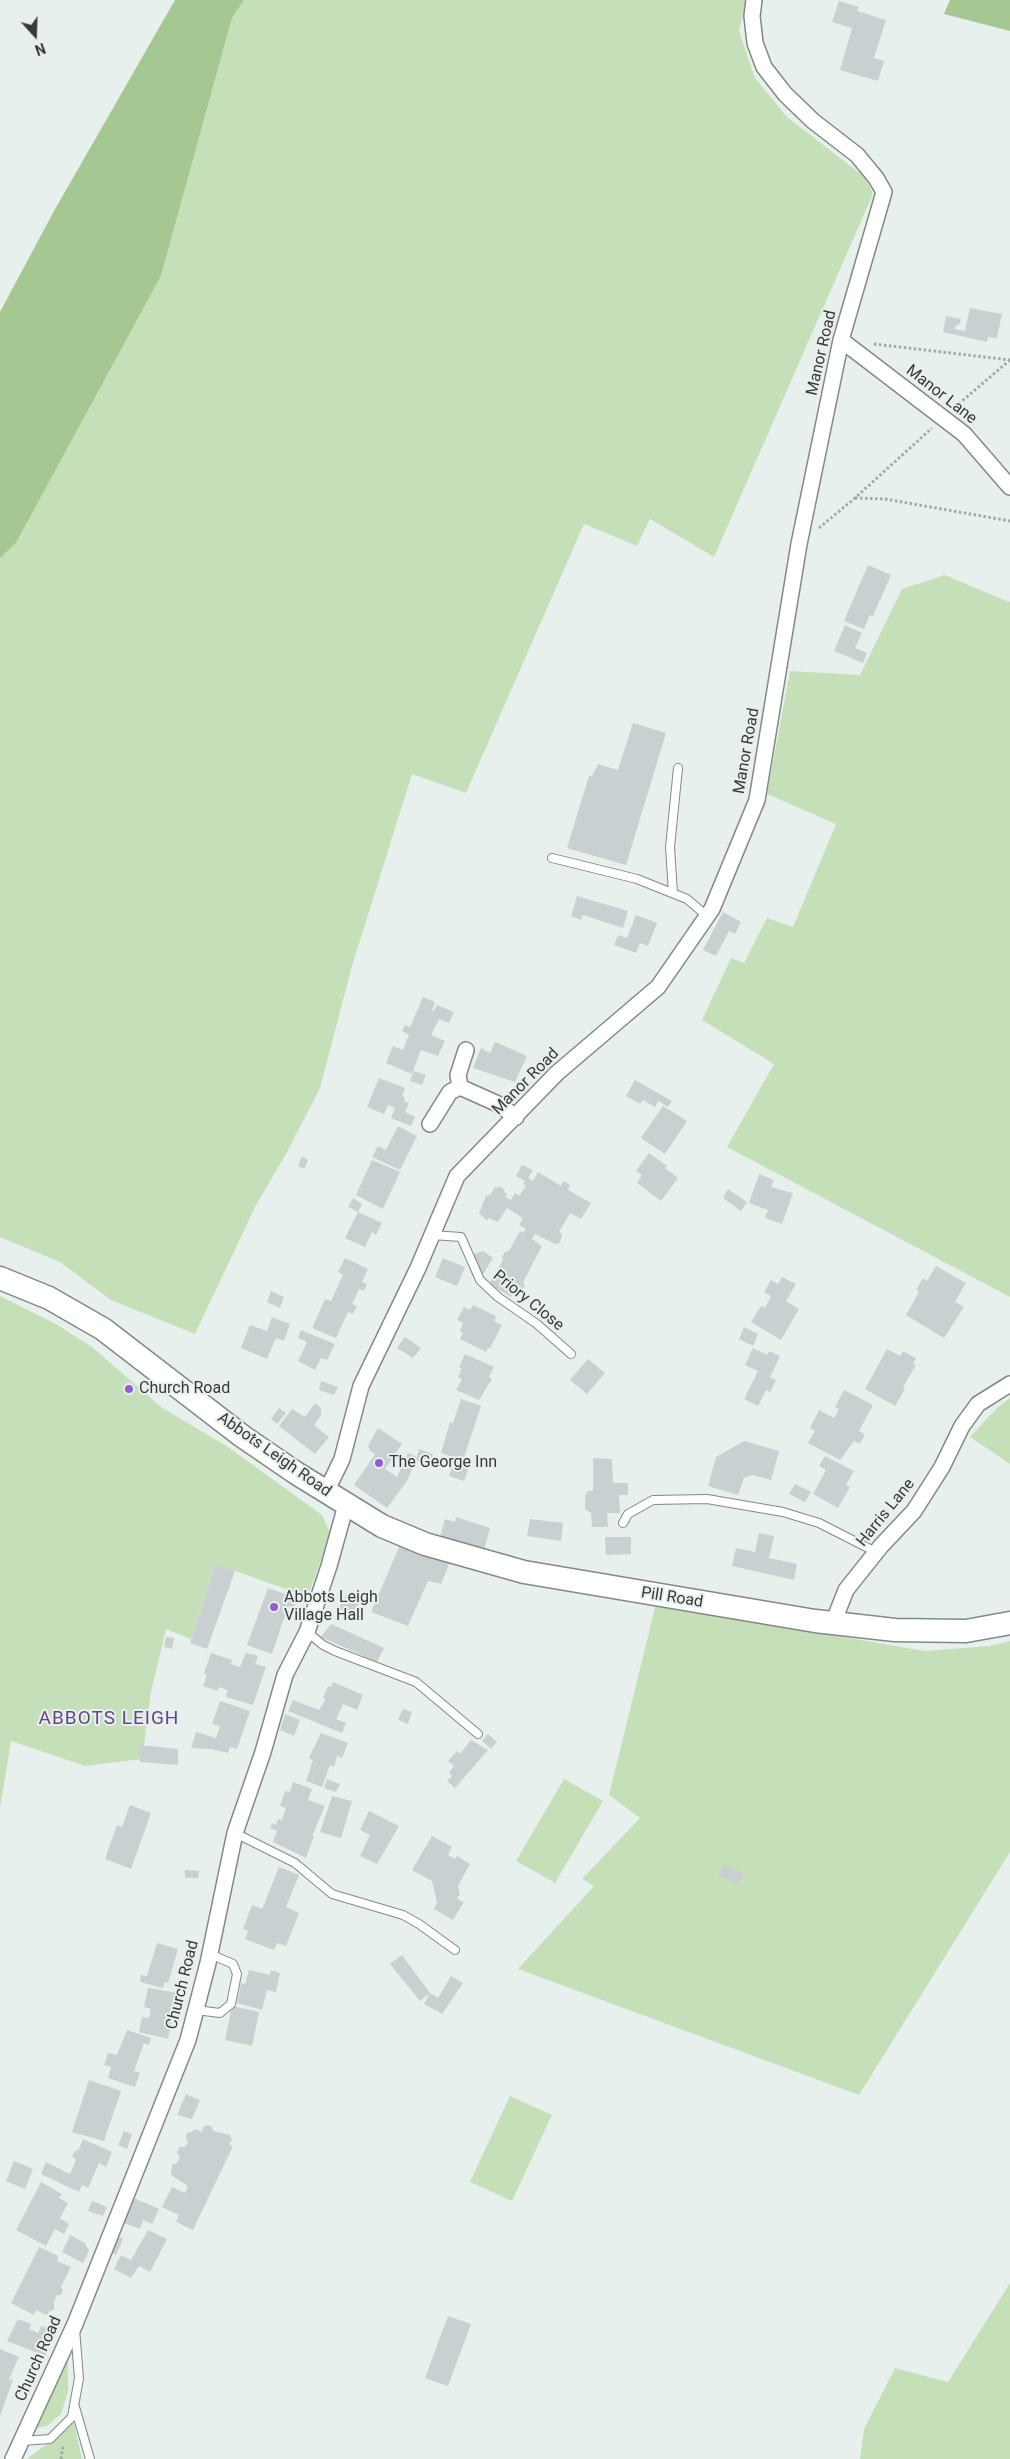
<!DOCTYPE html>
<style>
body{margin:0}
#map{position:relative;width:1010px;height:2459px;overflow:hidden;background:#e8f0ee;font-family:Roboto,sans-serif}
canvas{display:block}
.north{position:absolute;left:10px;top:10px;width:50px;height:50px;-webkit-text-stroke:4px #e8f0ee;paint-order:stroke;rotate:160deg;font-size:14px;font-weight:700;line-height:20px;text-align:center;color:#383a3a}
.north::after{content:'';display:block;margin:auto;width:18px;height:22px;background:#383a3a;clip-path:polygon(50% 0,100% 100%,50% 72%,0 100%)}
</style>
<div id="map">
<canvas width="1010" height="2459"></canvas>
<div class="north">N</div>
</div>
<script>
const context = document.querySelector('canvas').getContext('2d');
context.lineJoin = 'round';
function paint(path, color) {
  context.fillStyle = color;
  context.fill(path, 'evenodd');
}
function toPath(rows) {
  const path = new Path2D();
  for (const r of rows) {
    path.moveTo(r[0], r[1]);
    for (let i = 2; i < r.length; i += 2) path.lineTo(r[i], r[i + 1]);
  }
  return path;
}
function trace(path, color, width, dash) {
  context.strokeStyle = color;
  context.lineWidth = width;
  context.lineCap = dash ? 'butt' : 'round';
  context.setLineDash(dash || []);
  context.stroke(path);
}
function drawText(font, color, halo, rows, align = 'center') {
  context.font = font + ' Roboto,sans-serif';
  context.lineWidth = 4;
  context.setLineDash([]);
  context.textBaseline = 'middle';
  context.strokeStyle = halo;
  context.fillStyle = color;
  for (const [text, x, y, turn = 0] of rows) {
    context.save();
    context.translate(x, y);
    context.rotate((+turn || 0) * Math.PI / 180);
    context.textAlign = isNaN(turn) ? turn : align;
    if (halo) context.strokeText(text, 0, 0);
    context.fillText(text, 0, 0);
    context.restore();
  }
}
paint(toPath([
 [244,0,746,0,739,31,755,78,787,117,866,178,873,194,714,557,650,519,637,546,584,524,466,793,412,774,352,966,320,1088,287,1152,256,1205,195,1334,111,1300,60,1262,0,1237,0,558,16,543,161,276,232,18],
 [945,575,1009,602,1010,601,1010,1297,727,1147,774,1064,702,1020,731,958,744,963,767,918,793,927,836,824,767,794,790,671,860,675,902,589],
 [0,1296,56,1324,92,1347,161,1407,228,1447,322,1515,330,1533,308,1597,216,1564,191,1639,166,1629,151,1692,142,1759,85,1766,11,1741,0,1808],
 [1010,1398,1010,1464,970,1437,998,1407],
 [656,1604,924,1651,990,1646,1010,1641,1010,1852,859,2095,518,1969,594,1886,582,1879,640,1818,609,1795],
 [564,1779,603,1801,555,1883,516,1861],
 [510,2096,552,2115,512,2201,470,2182],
 [1010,2283,1010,2459,860,2459,864,2429,895,2368,948,2382],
 [68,2358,68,2392,61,2414,47,2426,37,2428,36,2422,63,2360],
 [74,2423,82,2459,27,2459,64,2431]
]), '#c5e0b9');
paint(toPath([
 [175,0,244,0,232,18,161,276,16,543,0,558,0,312,54,211],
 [950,0,1010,0,1010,31,944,14]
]), '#a5c893');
paint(toPath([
 [839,1,859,7,857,11,886,20,874,58,884,61,878,81,840,70,852,28,832,22],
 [970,308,1002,314,997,338,988,337,987,342,943,332,946,316,961,319,959,325,956,325,955,329,965,331],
 [868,565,891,575,873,616,870,615,864,629,844,621],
 [845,625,862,633,855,648,867,653,863,663,834,651],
 [633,723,666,733,626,865,567,848,589,776,592,776,598,764,618,770],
 [577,896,628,911,623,928,583,915,581,920,571,916],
 [723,912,741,922,735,934,729,931,716,956,703,950],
 [636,915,657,923,648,946,640,943,636,953,614,945,618,935,627,938],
 [423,997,435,1002,432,1011,434,1011,437,1005,454,1012,449,1023,439,1019,431,1035,445,1041,438,1056,421,1050,412,1074,386,1063,393,1046,403,1050,409,1035,402,1031,405,1025,410,1027],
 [495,1042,527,1056,515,1082,473,1068,481,1048,490,1053],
 [414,1071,426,1075,422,1085,410,1081],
 [379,1078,405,1088,402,1096,405,1098,404,1101,409,1103,405,1112,415,1117,411,1126,391,1118,395,1108,388,1105,384,1114,367,1107],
 [635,1080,672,1101,668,1107,658,1101,655,1107,643,1100,640,1104,626,1096],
 [663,1106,687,1121,665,1154,641,1138],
 [398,1126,417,1136,400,1170,372,1157,378,1146,386,1150],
 [649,1153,667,1166,665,1168,678,1178,661,1201,637,1183,642,1175,636,1171],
 [302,1156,308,1160,304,1169,298,1166],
 [372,1160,400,1172,383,1209,356,1195],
 [522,1165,533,1170,528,1178,533,1181,538,1172,561,1186,564,1181,570,1185,568,1190,591,1203,581,1219,570,1213,559,1232,562,1234,560,1243,555,1244,535,1234,532,1239,542,1246,523,1282,525,1286,522,1290,516,1290,511,1297,493,1286,490,1282,503,1260,502,1257,505,1252,509,1251,520,1231,523,1233,526,1229,519,1225,523,1218,507,1208,498,1222,488,1218,487,1221,479,1213,486,1196,490,1195,495,1187,498,1188,499,1186,505,1190,504,1192,507,1194,505,1197,511,1200,515,1193,519,1196,526,1186,523,1184,525,1181,516,1176],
 [759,1174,774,1180,771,1187,793,1193,782,1224,765,1218,768,1210,749,1203],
 [728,1189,747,1202,741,1211,723,1198],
 [353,1198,362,1204,358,1212,348,1207],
 [358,1212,382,1223,376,1235,372,1232,365,1247,345,1238],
 [483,1251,493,1258,482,1276,475,1264,474,1254],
 [345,1258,368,1269,362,1282,367,1284,364,1291,359,1289,352,1304,357,1306,353,1314,348,1312,336,1338,312,1328,325,1299,331,1301,343,1275,338,1272],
 [443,1258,465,1267,457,1286,435,1277],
 [936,1266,966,1283,955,1302,964,1307,944,1338,906,1315,919,1292,916,1290,923,1278,927,1281],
 [782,1277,796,1284,786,1301,799,1309,781,1340,751,1322,761,1306,765,1308,771,1296,764,1292,771,1280,778,1284],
 [271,1291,284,1297,280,1308,267,1302],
 [473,1305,496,1316,494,1321,502,1325,490,1348,488,1348,486,1352,460,1339,463,1333,460,1331,463,1323,457,1320,464,1307,470,1310],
 [272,1317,290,1324,284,1341,276,1338,267,1359,241,1348,250,1325,267,1331],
 [744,1327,758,1334,753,1346,739,1339],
 [301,1330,335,1344,327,1360,321,1358,315,1370,298,1361,307,1342,298,1338],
 [405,1337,421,1348,413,1358,397,1348],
 [753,1348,767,1355,769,1351,780,1356,770,1377,776,1380,770,1392,766,1390,758,1406,744,1399,758,1371,745,1365],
 [887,1349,900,1356,903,1351,916,1358,913,1364,916,1365,903,1387,905,1389,895,1406,865,1389],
 [465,1354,494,1367,489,1377,492,1379,479,1400,456,1390,462,1379,458,1377,462,1368,459,1367],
 [588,1359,605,1373,587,1394,570,1380],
 [321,1381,338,1387,334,1395,319,1390],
 [844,1390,873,1405,859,1431,865,1434,860,1444,854,1441,840,1460,808,1443,815,1431,810,1428,819,1410,834,1418,839,1409,835,1407],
 [461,1399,481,1406,463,1460,441,1453,450,1422,453,1423],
 [315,1403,321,1408,321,1415,314,1425,329,1437,315,1454,279,1426,292,1409,305,1417],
 [279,1408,286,1413,277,1424,271,1419],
 [378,1428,402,1444,385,1469,397,1477,408,1453,417,1457,407,1481,387,1508,354,1485,375,1454,370,1451,368,1446],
 [744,1441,779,1451,771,1480,752,1475,744,1478,738,1495,708,1486,716,1457],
 [419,1449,433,1454,429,1465,416,1461],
 [825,1456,854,1471,846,1485,850,1487,838,1508,813,1494,826,1470,819,1466],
 [593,1458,612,1459,613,1483,628,1483,628,1495,619,1495,620,1513,607,1513,608,1527,592,1527,591,1513,585,1509,585,1495,588,1491,593,1491],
 [454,1461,469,1466,464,1481,449,1476],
 [795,1484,811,1492,805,1502,789,1494],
 [456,1517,490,1528,484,1550,440,1537,445,1519,455,1522],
 [530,1519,563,1523,561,1541,527,1536],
 [759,1533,774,1536,769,1558,797,1564,794,1580,732,1566,736,1548,755,1552],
 [605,1537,631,1537,631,1554,606,1555],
 [400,1545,450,1562,441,1584,428,1581,408,1626,371,1612],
 [216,1564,235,1571,207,1649,190,1643],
 [268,1588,297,1598,293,1608,288,1606,272,1654,247,1645],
 [346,1595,359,1603,352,1615,339,1608],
 [331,1624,384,1648,377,1662,321,1637],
 [166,1637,174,1638,172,1649,164,1647],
 [211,1653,232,1660,231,1664,240,1667,246,1653,258,1656,255,1664,266,1667,253,1705,226,1697,228,1690,219,1687,218,1691,203,1686,207,1675,204,1673],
 [333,1682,363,1695,357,1710,343,1704,336,1719,346,1723,342,1733,288,1711,293,1700,319,1710,326,1699,323,1698,328,1686,331,1687],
 [220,1701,250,1711,237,1749,230,1747,228,1753,211,1749,191,1748,196,1732,216,1738,220,1726,212,1724],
 [403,1709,412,1712,408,1724,398,1720],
 [285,1714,300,1720,294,1736,280,1730],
 [321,1733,348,1743,342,1758,337,1756,334,1767,330,1765,322,1787,306,1781,313,1760,309,1758],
 [488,1734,497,1742,491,1749,482,1741],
 [471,1740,488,1750,455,1788,447,1781,452,1776,449,1773,454,1766,448,1761,457,1751,460,1754],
 [140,1745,178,1749,178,1765,140,1762],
 [327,1779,340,1784,336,1792,324,1788],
 [293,1782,312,1789,308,1800,325,1806,312,1836,314,1836,306,1858,273,1842,277,1831,270,1828,272,1823,276,1825,278,1819,282,1820,286,1808,280,1806,285,1791,290,1792],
 [332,1796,352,1801,341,1838,320,1832],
 [130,1805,151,1813,131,1869,105,1859,117,1825,122,1827],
 [369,1811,399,1826,377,1864,360,1856,370,1835,360,1830],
 [432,1836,452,1847,448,1855,455,1859,457,1856,470,1864,458,1886,460,1894,457,1899,464,1902,453,1920,434,1909,437,1902,432,1881,412,1870],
 [724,1864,744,1874,738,1885,718,1875],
 [279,1867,299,1875,286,1907,299,1913,286,1946,277,1943,274,1950,245,1939,248,1931,243,1929,252,1905,262,1909],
 [185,1870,199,1871,198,1878,185,1878],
 [157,1943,178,1949,168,1983,164,1982,163,1988,140,1982,141,1975,147,1976],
 [402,1955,430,1993,420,2001,390,1964],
 [249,1970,270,1975,271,1970,280,1973,276,1992,267,1990,262,2010,237,2003,241,1983,245,1984],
 [451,1976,463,1983,442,2014,424,2004,430,1993,438,1998],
 [148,1988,178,1993,168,2039,139,2032,142,2017,149,2018,151,2009,144,2007],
 [232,2006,259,2012,252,2046,225,2040],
 [127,2030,151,2038,149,2045,144,2043,134,2071,140,2073,135,2087,108,2078,111,2067,104,2065,108,2053,117,2055],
 [89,2080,121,2091,104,2141,72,2132],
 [186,2094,200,2100,192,2119,177,2115],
 [208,2125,212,2127,213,2131,230,2135,232,2140,229,2144,233,2146,193,2230,176,2222,179,2215,162,2207,172,2187,185,2193,188,2186,171,2175,172,2165,177,2163,180,2157,177,2153,179,2147,185,2147,188,2142,186,2137,187,2133,192,2132,194,2129,202,2132,203,2127],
 [124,2131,132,2134,127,2149,118,2145],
 [83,2139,112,2152,106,2167,99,2163,88,2188,82,2185,79,2192,41,2174,46,2162,70,2174,76,2160,72,2156,76,2150,78,2151],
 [14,2161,33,2169,25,2189,6,2181],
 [41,2182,62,2194,59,2198,68,2203,60,2218,69,2224,64,2234,55,2229,46,2246,16,2230],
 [129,2196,159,2209,152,2224,143,2220,140,2229,119,2221],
 [92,2201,107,2207,103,2216,88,2211],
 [148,2230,167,2239,150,2272,139,2266,131,2278,114,2269,121,2255,131,2260],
 [70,2235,85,2243,89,2251,83,2263,62,2252],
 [115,2235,123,2239,116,2255,108,2252],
 [39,2247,58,2256,57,2261,71,2267,61,2287,63,2291,61,2295,57,2295,54,2302,54,2310,49,2311,47,2315,36,2310,34,2315,11,2303],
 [448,2316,471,2324,448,2386,425,2378],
 [18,2319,31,2324,29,2329,38,2333,41,2326,55,2331,45,2356,7,2341],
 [0,2349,19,2357,9,2379,13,2380,0,2416]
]), '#c9d0d1');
const lane = toPath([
 [552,858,637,879,687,899,707,916],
 [673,893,670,847,678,768],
 [432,1235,461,1237,480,1280,498,1297,537,1324,571,1354],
 [623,1523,628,1514,653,1500,707,1499,783,1512,819,1523,876,1552],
 [307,1632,323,1645,335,1651,416,1682,478,1734],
 [235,1833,295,1863,332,1894,403,1915,419,1924,455,1950],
 [196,2010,220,2013,231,2004,237,1974,233,1964,210,1954],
 [75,2407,90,2459],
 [21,2441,50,2439,72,2417,79,2378,75,2329]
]);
const street = toPath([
 [841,340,964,434,1010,487],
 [460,1087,498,1104,516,1117],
 [430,1124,450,1092,460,1087,458,1075,466,1050],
 [326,1492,342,1459,361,1386,418,1268,457,1176,557,1073,658,987,712,909,757,800,799,544,841,340,884,192,876,178,857,155,813,121,785,94,764,67,755,43,752,16,754,0],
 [833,1623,846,1590,881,1546,914,1511,942,1467,962,1426,978,1404,1010,1384],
 [13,2459,75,2324,188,2040,208,1963,235,1833,263,1752,285,1675,307,1632,329,1566,346,1505]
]);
const primary = toPath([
 [0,1278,49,1298,103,1329,242,1436,296,1473,382,1526,425,1544,524,1572,815,1621,895,1630,966,1631,1010,1623]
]);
trace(lane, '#828987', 10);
trace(street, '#828987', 18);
trace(primary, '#828987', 25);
trace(toPath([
 [874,344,1010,360],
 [955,407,1010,360],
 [855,498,885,499,1010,521],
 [819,528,855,498,932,428],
 [61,2459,63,2445]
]), '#a3a9a8', 3, [2.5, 2.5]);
trace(lane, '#fff', 8);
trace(street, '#fff', 15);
trace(primary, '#fff', 22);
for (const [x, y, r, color] of [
 [129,1389,5,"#945bd3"],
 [379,1463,5,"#945bd3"],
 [274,1607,5,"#945bd3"]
]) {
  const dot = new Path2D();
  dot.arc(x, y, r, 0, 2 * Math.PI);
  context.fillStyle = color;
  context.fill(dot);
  trace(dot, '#e8f0ee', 2);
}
drawText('16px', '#383a3a', '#e8f0ee', [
 ["Manor Road",822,353,-77],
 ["Manor Lane",941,395,38],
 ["Manor Road",747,751,-80],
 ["Manor Road",526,1082,-45],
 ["Priory Close",528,1301,39],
 ["Abbots Leigh Road",274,1455,35],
 ["Harris Lane",886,1513,-51],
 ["Pill Road",672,1598,9],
 ["Church Road",183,1985,-76],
 ["Church Road",39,2359,-66]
]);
drawText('16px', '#383a3a', '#e8f0ee', [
 ["Church Road",139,1389],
 ["The George Inn",389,1463],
 ["Abbots Leigh",284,1598],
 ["Village Hall",284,1616]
], 'left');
context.letterSpacing = '1px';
drawText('19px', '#624784', '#e8f0ee', [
 ["ABBOTS LEIGH",109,1719]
]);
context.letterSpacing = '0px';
</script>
